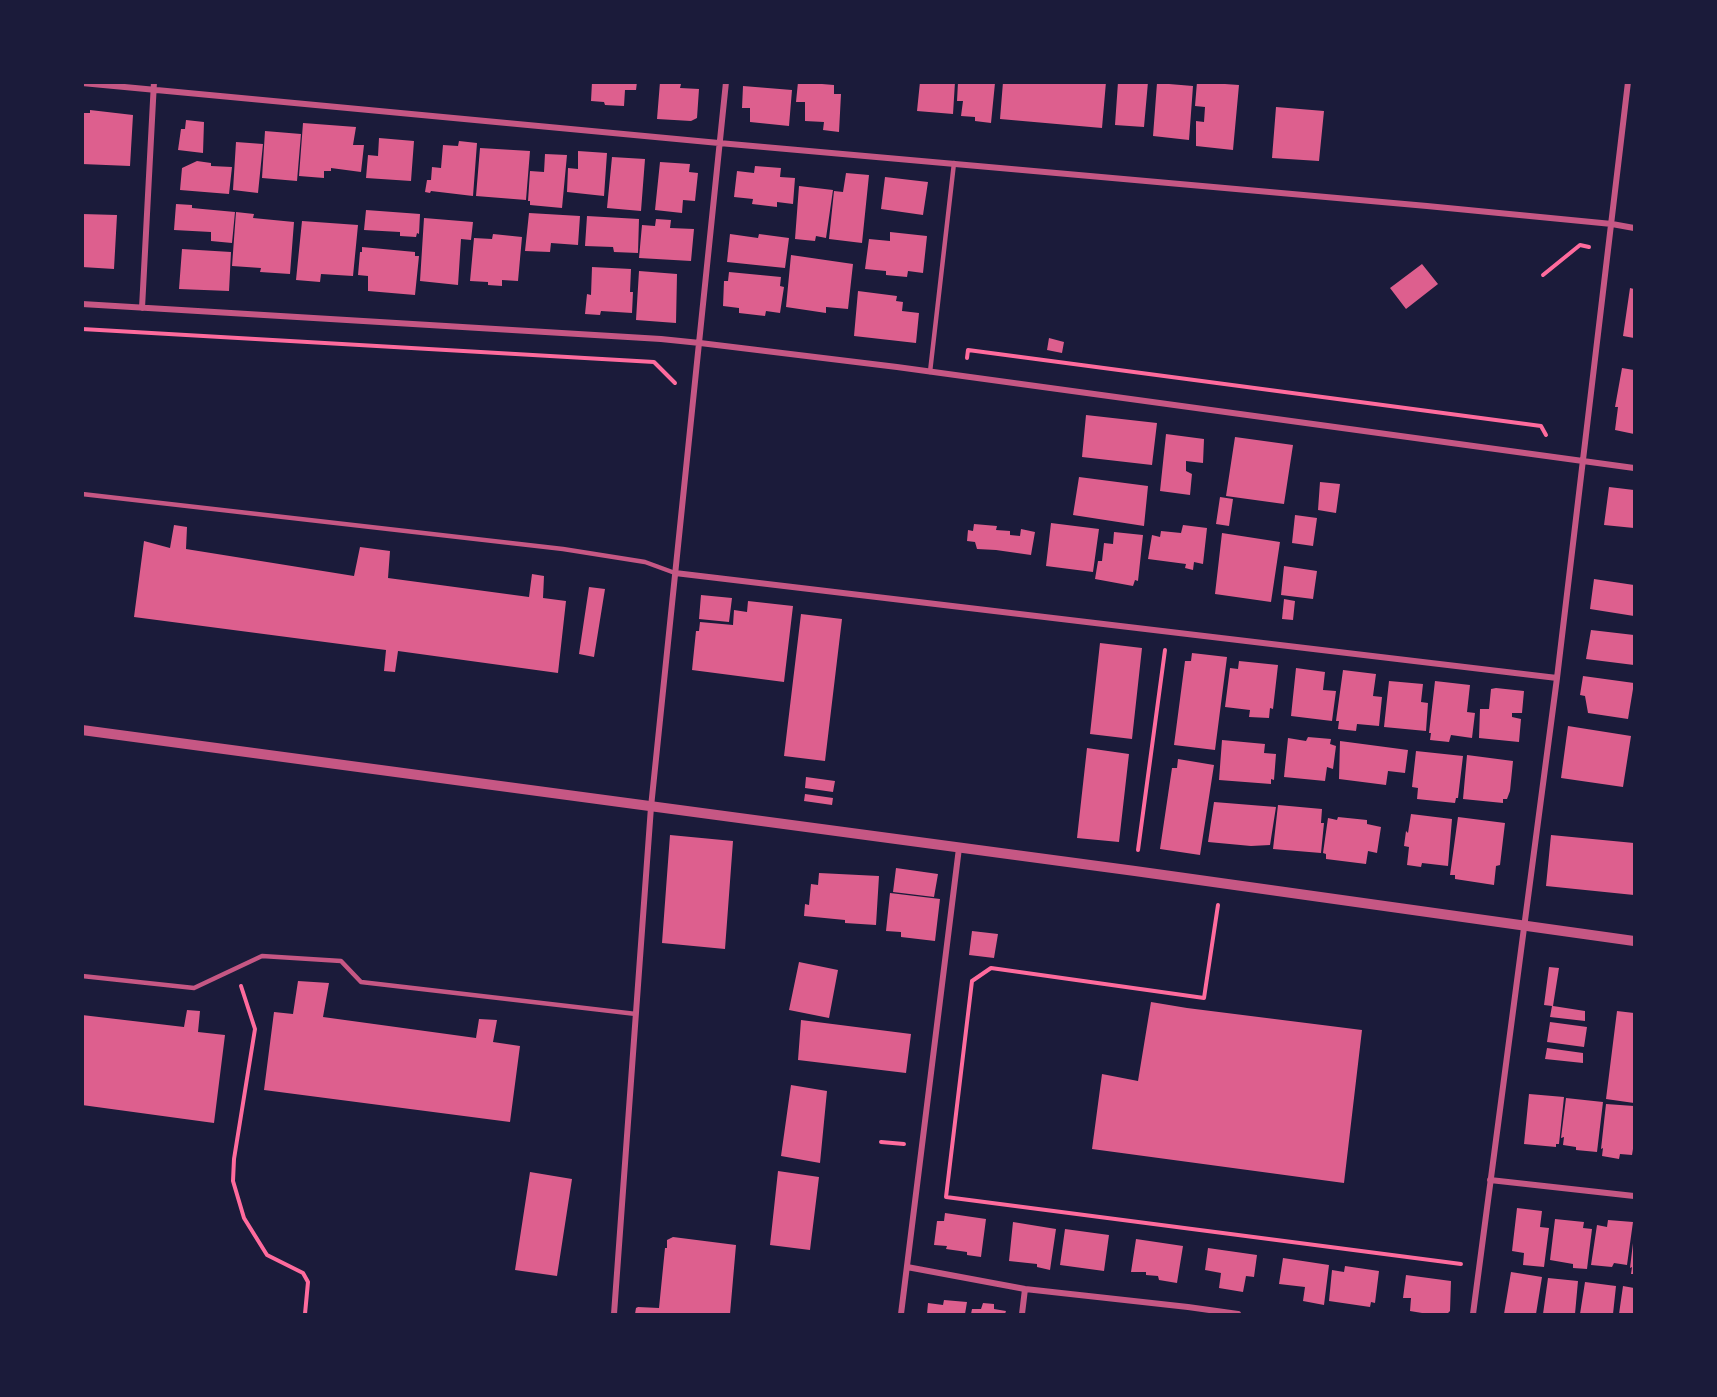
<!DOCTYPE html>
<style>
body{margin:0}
#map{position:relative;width:1717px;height:1397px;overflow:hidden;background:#1b1b3a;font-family:"Alegreya Sans",sans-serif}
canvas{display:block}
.frame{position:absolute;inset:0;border:84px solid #1b1b3a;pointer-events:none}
</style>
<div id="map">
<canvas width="1717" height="1397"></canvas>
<div class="frame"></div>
</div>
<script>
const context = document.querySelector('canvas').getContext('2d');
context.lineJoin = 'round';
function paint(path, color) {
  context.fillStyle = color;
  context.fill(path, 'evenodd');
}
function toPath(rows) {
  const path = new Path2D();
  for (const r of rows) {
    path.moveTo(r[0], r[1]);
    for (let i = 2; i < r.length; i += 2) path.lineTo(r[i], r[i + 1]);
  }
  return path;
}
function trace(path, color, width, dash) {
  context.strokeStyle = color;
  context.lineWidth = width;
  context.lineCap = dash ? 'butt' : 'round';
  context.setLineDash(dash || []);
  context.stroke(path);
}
paint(toPath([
 [592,82,637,82,636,90,625,90,624,106,605,105,604,102,591,101],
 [660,82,681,84,680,88,699,89,697,118,691,121,657,119],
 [798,82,834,85,834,94,841,94,839,132,823,130,824,122,805,121,805,102,796,102],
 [920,82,955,82,953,114,917,111],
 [958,82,995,83,991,123,975,121,975,117,961,116,963,101,957,101],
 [1003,82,1106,82,1102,128,1000,119],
 [1118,82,1148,82,1144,127,1115,125],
 [1197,82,1239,85,1233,150,1196,146,1196,121,1204,122,1205,107,1195,106],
 [1157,83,1193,86,1189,140,1153,136],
 [743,86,792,90,789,126,750,122,750,108,742,108],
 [1276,107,1324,111,1319,161,1272,158],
 [90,110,133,115,130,166,82,164,82,113,90,113],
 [186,120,204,122,203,153,178,150,181,129,185,129],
 [303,123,356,127,353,145,364,145,361,172,331,168,331,171,324,171,324,178,299,176],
 [265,131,301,134,297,181,262,178],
 [379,138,414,141,411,181,366,178,368,155,378,156],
 [459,141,477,143,473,196,431,191,430,193,425,192,427,180,431,180,432,167,441,168,443,145,458,146],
 [236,142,263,144,258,193,233,190],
 [480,148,530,151,526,200,476,196],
 [578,151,607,153,604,196,567,192,568,168,578,169],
 [545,154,567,155,562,208,530,205,530,201,528,201,530,171,544,172],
 [612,157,645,159,641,211,607,208],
 [197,161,211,163,211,166,232,167,229,194,180,190,182,168],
 [660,162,690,164,689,172,698,173,695,201,683,200,682,213,655,210],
 [755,166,781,168,780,177,795,178,793,204,777,202,777,207,752,204,753,199,734,197,737,171,754,173],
 [846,173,869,175,862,243,829,239,834,191,843,192],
 [885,177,928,182,923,215,881,209],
 [799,186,833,190,826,238,816,236,815,241,795,239],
 [176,204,192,205,192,208,235,212,232,243,211,241,211,232,174,230],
 [366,210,420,214,419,234,417,233,416,237,400,236,400,232,364,230],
 [236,212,254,214,253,218,294,222,290,274,260,272,261,268,232,266],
 [529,213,580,216,578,245,551,243,550,252,525,251],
 [82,214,117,215,114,269,82,267],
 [587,216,639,219,638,253,614,252,613,247,585,246],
 [424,218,473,222,471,240,461,239,458,285,420,281],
 [656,219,671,220,670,228,694,229,691,261,639,258,642,225,655,226],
 [302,221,358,225,353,276,321,274,320,282,296,280],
 [890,232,927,236,923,273,908,271,907,277,886,275,886,271,865,269,869,239,890,241],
 [493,234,522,237,518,281,502,280,502,286,488,285,488,282,470,281,474,238,492,239],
 [730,234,758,238,759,234,789,238,785,268,727,262],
 [362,247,415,252,415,256,419,256,415,295,368,291,368,276,358,275,360,252,362,252],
 [182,249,231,252,229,291,179,289],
 [791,255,853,264,848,309,826,307,826,313,786,307],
 [1422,264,1438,284,1406,309,1390,288],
 [592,267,631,269,630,292,633,292,632,313,601,311,600,315,585,314,587,294,591,295],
 [639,271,677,274,676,323,636,320],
 [729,272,781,277,780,286,784,287,780,313,766,311,765,316,739,313,739,308,723,306,724,281,728,281],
 [1630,288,1634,289,1634,338,1623,336],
 [858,291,897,296,896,301,903,302,902,311,919,313,916,343,854,336],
 [1049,338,1064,342,1062,353,1047,350],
 [1622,368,1634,370,1634,434,1615,430,1618,407,1615,407],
 [1086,415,1157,423,1152,465,1082,457],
 [1166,434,1204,439,1203,463,1186,461,1186,471,1192,474,1190,495,1160,491],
 [1235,437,1293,445,1284,504,1226,496],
 [1079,477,1148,486,1144,526,1073,515],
 [1320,482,1340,484,1336,513,1318,510],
 [1609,487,1634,490,1634,528,1604,525],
 [1220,497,1233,499,1229,526,1216,524],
 [1295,515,1317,518,1313,546,1292,543],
 [1051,523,1099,529,1093,572,1046,566],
 [974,524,997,526,996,530,1010,531,1010,535,1020,536,1021,529,1035,532,1031,555,996,550,977,549,975,542,967,541,968,530,973,531],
 [174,525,187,527,186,549,354,576,360,547,390,551,388,578,529,597,532,574,544,576,543,598,566,601,558,673,398,651,395,672,384,671,386,650,134,617,144,541,170,548],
 [1183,525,1207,528,1203,564,1194,562,1193,570,1185,568,1186,564,1148,559,1152,535,1160,537,1161,531,1181,533],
 [1114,532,1143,535,1138,581,1135,580,1133,586,1095,579,1098,561,1102,561,1104,543,1113,544],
 [1222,533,1280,542,1271,602,1215,594],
 [1284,566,1317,571,1313,599,1281,595],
 [1594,579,1634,585,1634,616,1590,609],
 [589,587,605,589,594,657,579,654],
 [701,595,732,598,729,622,699,619],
 [1284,599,1295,601,1293,620,1282,619],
 [748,601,793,606,784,682,692,670,696,631,699,631,700,622,733,625,734,610,747,612],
 [801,614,842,619,825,761,784,756],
 [1591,630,1634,635,1634,665,1586,659],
 [1100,643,1142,648,1132,739,1090,734],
 [1192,653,1227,657,1215,750,1174,745,1185,661,1191,661],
 [1239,661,1278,665,1273,709,1270,708,1269,718,1249,717,1250,710,1225,707,1230,668,1238,669],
 [1296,668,1325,672,1323,690,1336,691,1332,721,1291,716],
 [1343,670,1376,674,1373,696,1382,697,1379,726,1357,724,1356,731,1338,729,1339,721,1336,721],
 [1583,676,1634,683,1628,719,1588,713,1585,696,1580,695],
 [1389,681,1423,684,1421,702,1428,703,1426,731,1384,727],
 [1435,681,1470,685,1467,712,1475,713,1472,738,1451,735,1449,742,1430,740,1431,733,1429,733],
 [1496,688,1524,691,1522,713,1512,713,1512,717,1521,719,1519,742,1479,738,1480,709,1489,709,1491,689],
 [1568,726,1631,736,1623,787,1561,778],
 [1308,737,1331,739,1330,744,1336,746,1333,769,1327,767,1325,781,1284,777,1288,738,1306,741],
 [1222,740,1265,744,1264,753,1276,754,1274,780,1271,779,1271,784,1219,780],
 [1340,741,1408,750,1405,773,1388,771,1386,785,1339,779],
 [1087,748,1129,754,1119,842,1077,838],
 [1416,751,1463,756,1458,798,1456,798,1455,803,1417,799,1418,788,1412,787],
 [1467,755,1513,761,1510,791,1507,799,1503,799,1503,803,1463,799],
 [1178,759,1214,765,1200,855,1160,849,1172,768,1177,768],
 [806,777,835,781,833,792,805,788],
 [805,794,833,798,832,805,804,801],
 [1214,802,1276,807,1270,845,1251,846,1208,842],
 [1278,805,1322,809,1321,823,1324,823,1321,853,1273,849],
 [1411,814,1452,819,1448,866,1422,863,1421,867,1407,865,1409,847,1404,846,1406,831,1408,833],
 [1338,817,1367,820,1367,824,1381,827,1377,853,1368,851,1366,864,1326,859,1326,854,1323,853,1328,818,1337,820],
 [1458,817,1505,823,1500,865,1496,866,1494,885,1455,879,1455,875,1450,875],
 [670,835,733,841,725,949,662,943],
 [1551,835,1634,843,1634,895,1546,886],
 [896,868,938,874,934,897,893,892],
 [819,873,879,876,876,925,845,923,845,920,804,916,805,904,809,905,811,884,818,885],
 [890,893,940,899,935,941,901,937,901,932,886,931],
 [972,931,998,934,994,958,969,955],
 [799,962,838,970,829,1018,789,1010],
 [1549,967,1559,968,1553,1006,1585,1011,1585,1021,1550,1017,1552,1006,1544,1005],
 [298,981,329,983,323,1017,476,1038,479,1019,497,1020,493,1042,520,1046,510,1122,264,1090,274,1012,293,1014],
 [1151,1002,1187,1008,1362,1030,1344,1183,1092,1149,1102,1074,1138,1081],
 [187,1010,200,1011,198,1032,225,1035,214,1123,82,1105,82,1015,184,1027],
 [1617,1011,1634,1013,1634,1103,1606,1099],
 [801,1020,911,1034,906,1073,798,1060],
 [1550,1022,1587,1027,1584,1047,1547,1042],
 [1547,1048,1583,1053,1583,1063,1545,1059],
 [791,1085,827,1091,820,1163,781,1156],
 [1529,1094,1564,1097,1559,1144,1556,1144,1556,1147,1524,1144],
 [1566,1098,1603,1102,1597,1152,1576,1150,1576,1147,1563,1145,1564,1137,1561,1138],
 [1606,1104,1634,1106,1634,1150,1633,1149,1632,1155,1620,1154,1619,1159,1602,1156,1603,1148,1601,1149],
 [778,1171,819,1177,810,1250,770,1245],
 [530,1172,572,1179,557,1276,515,1270],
 [1517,1208,1542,1211,1540,1227,1549,1228,1544,1267,1523,1265,1524,1253,1512,1251],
 [945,1213,986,1219,981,1257,967,1255,967,1252,946,1249,947,1246,934,1245,937,1221,944,1221],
 [1555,1219,1584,1222,1583,1228,1592,1229,1587,1269,1573,1268,1573,1264,1550,1260],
 [1608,1220,1633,1222,1627,1265,1614,1263,1612,1267,1591,1265,1597,1225,1607,1227],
 [1013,1222,1056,1229,1050,1270,1037,1267,1037,1264,1009,1261],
 [1065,1229,1109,1235,1104,1271,1060,1265],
 [673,1237,736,1245,730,1314,635,1314,636,1308,638,1307,659,1308,665,1248,667,1248,667,1240],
 [1136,1239,1183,1246,1177,1283,1159,1280,1158,1276,1146,1275,1146,1272,1131,1272],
 [1633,1243,1634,1243,1634,1274,1631,1274,1632,1267,1630,1268],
 [1208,1248,1257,1255,1254,1277,1246,1276,1243,1292,1219,1288,1221,1273,1205,1270],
 [1283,1258,1329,1265,1324,1305,1303,1301,1305,1287,1279,1284],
 [1345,1266,1379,1271,1375,1303,1371,1302,1370,1307,1329,1301,1332,1270,1344,1272],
 [1511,1272,1542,1277,1536,1314,1504,1314],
 [1406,1275,1451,1281,1450,1311,1447,1314,1428,1314,1410,1311,1411,1298,1403,1298],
 [1548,1278,1578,1281,1575,1314,1543,1314],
 [1585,1282,1616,1286,1613,1314,1580,1314],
 [1623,1286,1634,1288,1634,1314,1619,1314],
 [944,1300,967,1302,965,1314,927,1314,928,1303,943,1305],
 [983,1303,994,1304,994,1309,1006,1311,1005,1314,971,1314,972,1309,981,1309]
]), '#dd5f8e');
trace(toPath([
 [1543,275,1580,245,1589,247],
 [82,329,654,362,675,383],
 [967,358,968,350,1541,426,1546,435],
 [1138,850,1165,650],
 [1218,905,1204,998,991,968,972,981,946,1197,1461,1264],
 [241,986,255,1029,234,1159,233,1181,244,1218,267,1255,303,1273,308,1282,305,1314],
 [881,1142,904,1144]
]), '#ff6b9d', 4);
trace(toPath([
 [930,372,954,163],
 [82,494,563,549,645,562,675,573],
 [82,976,194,988,262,956,341,961,361,982,636,1014]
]), '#c65784', 4.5);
trace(toPath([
 [82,83,719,143,1427,206,1612,224,1634,228],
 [82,304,661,339,700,343,897,367,1634,468],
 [142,308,154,82],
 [675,573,1557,678],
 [1490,1180,1634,1196],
 [907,1267,1025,1289,1188,1307,1238,1314],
 [614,1314,651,807,726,82],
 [901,1314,959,848],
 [1022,1314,1025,1289],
 [1473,1314,1557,678,1628,82]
]), '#c65784', 6);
trace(toPath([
 [82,730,1135,871,1634,941]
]), '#c65784', 10);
</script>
